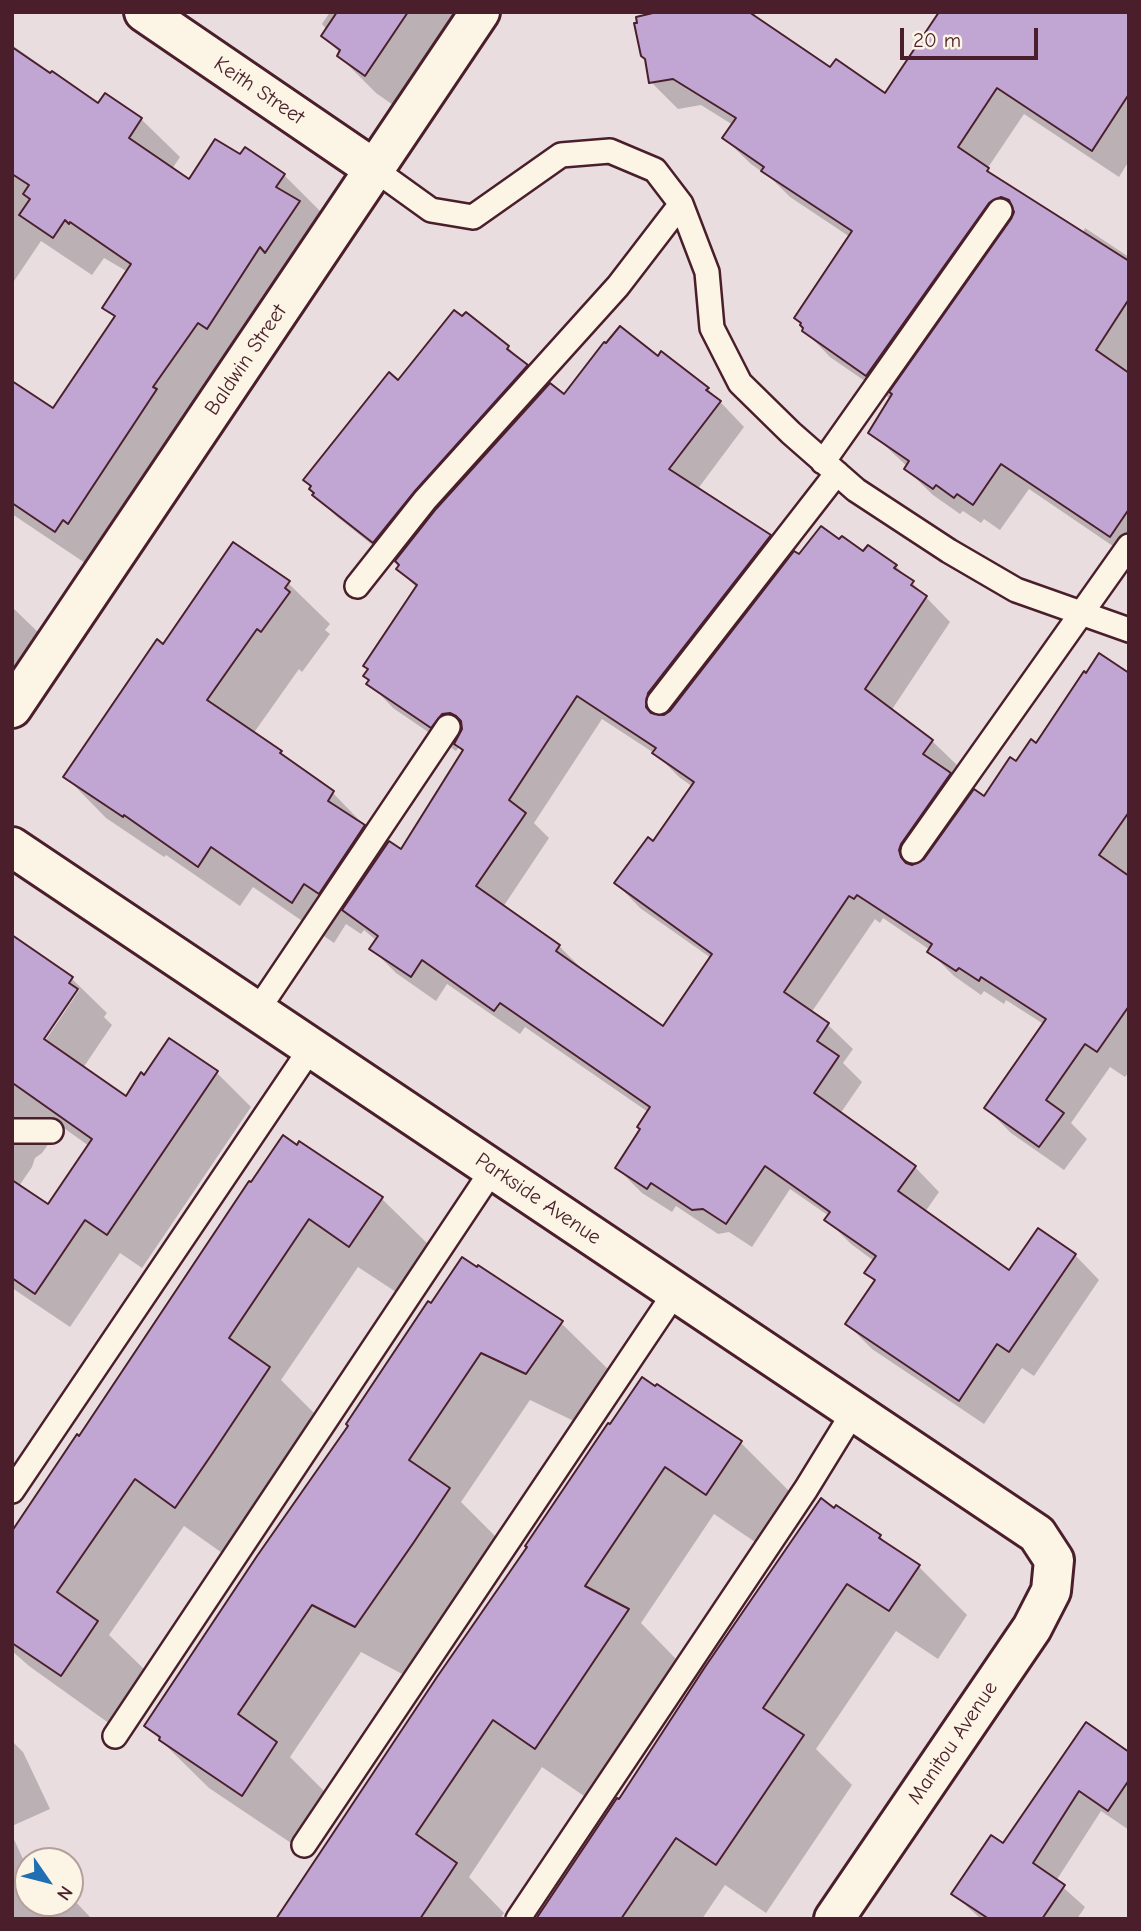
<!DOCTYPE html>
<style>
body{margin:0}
#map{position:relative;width:1141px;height:1931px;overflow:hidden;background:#eadde0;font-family:"Comic Neue",sans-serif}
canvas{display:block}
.frame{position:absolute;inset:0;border:14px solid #4a1f2b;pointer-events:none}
.north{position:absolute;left:14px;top:1847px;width:70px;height:70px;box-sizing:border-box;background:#fcf5e5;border:2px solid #b59f9b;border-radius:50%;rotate:125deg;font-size:19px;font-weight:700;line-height:28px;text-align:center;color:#4a1f2b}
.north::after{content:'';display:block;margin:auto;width:24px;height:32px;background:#1f6fb2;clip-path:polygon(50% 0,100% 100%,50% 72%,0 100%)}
.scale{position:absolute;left:900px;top:28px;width:138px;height:32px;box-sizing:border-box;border:4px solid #4a1f2b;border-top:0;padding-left:9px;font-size:21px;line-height:24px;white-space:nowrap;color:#4a1f2b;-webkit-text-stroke:5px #fcf5e5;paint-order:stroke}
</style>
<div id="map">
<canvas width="1141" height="1931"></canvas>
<div class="frame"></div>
<div class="north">N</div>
<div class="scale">20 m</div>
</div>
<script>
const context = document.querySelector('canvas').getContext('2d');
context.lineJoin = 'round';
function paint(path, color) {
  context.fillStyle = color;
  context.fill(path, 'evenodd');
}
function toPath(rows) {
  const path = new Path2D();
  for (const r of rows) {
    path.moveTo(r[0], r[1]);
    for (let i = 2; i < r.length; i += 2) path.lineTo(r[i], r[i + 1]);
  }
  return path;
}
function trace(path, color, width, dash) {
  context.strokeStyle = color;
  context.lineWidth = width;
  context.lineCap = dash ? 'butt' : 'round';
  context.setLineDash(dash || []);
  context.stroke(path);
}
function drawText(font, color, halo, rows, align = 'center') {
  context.font = font + ' "Comic Neue",sans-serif';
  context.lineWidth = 5;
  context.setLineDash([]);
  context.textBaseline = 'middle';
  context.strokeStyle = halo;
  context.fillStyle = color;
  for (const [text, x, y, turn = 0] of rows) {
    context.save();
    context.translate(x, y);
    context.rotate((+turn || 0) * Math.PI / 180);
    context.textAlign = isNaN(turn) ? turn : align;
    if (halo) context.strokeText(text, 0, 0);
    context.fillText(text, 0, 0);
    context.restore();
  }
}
paint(toPath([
 [330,12,486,12,403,112,376,93,339,56,340,53,323,36,327,30,322,24],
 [666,12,755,12,755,17,830,70,885,96,1129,12,1129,161,1119,177,1024,114,987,169,1001,182,1082,234,1085,228,1129,257,1129,557,1029,489,1000,530,984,519,981,523,963,511,960,514,933,495,906,469,908,467,870,432,891,399,830,357,804,330,850,237,790,197,772,179,751,164,724,138,733,125,701,105,678,109,651,82],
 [12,45,99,106,141,119,180,157,172,169,190,182,241,157,245,150,284,175,323,214,94,569,12,514,12,383,53,410,116,319,105,308,128,272,104,258,92,275,41,241,12,284],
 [508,347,548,388,564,396,658,358,662,353,708,389,744,427,697,490,770,537,791,558,840,542,896,566,950,622,891,711,932,741,957,765,950,775,971,796,985,799,1036,745,1129,675,1129,1072,1125,1077,1110,1067,1071,1123,1087,1139,1064,1170,1011,1133,986,1108,1045,1025,1006,1000,1004,1004,984,991,981,995,954,976,929,951,930,950,883,918,880,923,875,919,811,1013,828,1025,853,1049,843,1063,862,1082,840,1114,915,1167,939,1192,925,1212,1009,1273,1075,1255,1099,1280,1034,1376,1022,1368,984,1424,872,1349,847,1324,876,1282,866,1272,874,1261,851,1244,827,1220,829,1216,790,1189,752,1247,729,1232,718,1234,676,1206,672,1212,642,1193,617,1168,642,1130,648,1112,525,1027,520,1034,447,984,436,1001,396,973,372,949,377,941,364,930,361,934,346,924,334,943,253,887,240,906,166,855,164,857,106,818,65,776,164,646,288,583,330,624,325,630,330,634,302,672,299,669,253,734,333,793,386,848,401,851,464,752,459,747,456,751,393,708,369,683,370,681,365,676,417,588,398,569,401,565,397,561,395,563,336,516,315,495,399,382],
 [602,719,657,755,679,777,693,787,653,843,616,883,640,908,711,958,663,1028,584,971,559,946,503,907,549,838,534,823],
 [12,607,43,637,12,699],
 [12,937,72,979,107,1013,104,1017,112,1025,83,1068,126,1098,145,1077,217,1073,251,1107,142,1268,120,1253,70,1327,12,1288],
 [76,989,80,989,41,1047,38,1045],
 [61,1126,89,1146,49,1206,19,1186,32,1167,35,1158,42,1153],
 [300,1143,382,1199,431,1247,399,1294,358,1267,281,1380,318,1417,225,1555,184,1526,109,1635,146,1671,110,1724,29,1666,12,1651,12,1534,80,1438],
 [428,1304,561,1323,610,1371,576,1422,530,1400,461,1502,497,1538,462,1590,404,1675,361,1652,290,1757,325,1792,291,1843,209,1788,146,1726,350,1426],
 [609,1425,741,1443,789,1491,755,1542,714,1514,641,1623,676,1659,584,1796,542,1767,469,1877,504,1913,500,1919,276,1919,472,1632],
 [880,1536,893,1550,919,1567,967,1615,938,1659,896,1631,816,1749,852,1785,766,1913,725,1885,702,1919,538,1919,620,1802],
 [12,1741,23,1752,50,1809,12,1826],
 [1129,1754,1129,1830,1101,1811,1056,1881,1085,1907,1077,1919,981,1919,953,1894,1003,1845],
 [12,1835,28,1870,28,1903,70,1903,70,1896,92,1919,12,1919]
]), '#0003');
const building = toPath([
 [337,12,408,12,365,76,337,56,340,50,321,36,337,12],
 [657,12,749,12,830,67,836,59,885,93,939,12,1129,12,1129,94,1092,151,997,88,958,147,989,168,987,171,1129,261,1129,299,1096,350,1129,373,1129,509,1110,537,1001,464,973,505,957,494,954,498,936,485,933,489,904,469,909,461,868,433,892,394,889,392,1011,219,1014,212,1009,200,1001,197,989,203,866,376,802,331,803,328,800,325,801,323,794,318,852,231,761,171,764,167,722,138,736,118,673,79,649,83,645,59,641,56,634,23,637,23,636,17,657,12],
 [12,47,50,73,52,71,98,103,105,93,142,118,129,138,189,179,215,139,240,154,245,147,285,174,276,187,300,201,265,253,260,247,207,329,198,323,153,387,157,389,68,524,63,520,55,532,12,503,12,381,53,408,115,316,102,308,131,264,70,222,69,224,65,220,53,238,19,215,30,199,23,194,29,185,12,174,12,47],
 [454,310,462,316,466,312,509,346,507,349,528,365,415,491,373,543,312,495,314,493,309,489,311,486,303,480,389,372,398,380,454,310],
 [620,326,658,356,661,351,709,388,706,390,721,401,669,469,771,535,648,693,646,707,651,713,664,715,670,711,794,551,799,554,821,526,839,539,842,536,863,551,868,545,897,565,894,568,914,581,911,585,927,596,865,689,933,740,923,754,951,773,901,844,899,850,901,857,906,863,912,865,924,859,974,789,984,796,1010,757,1016,761,1031,739,1036,743,1084,671,1086,673,1099,653,1129,673,1129,812,1099,855,1129,876,1129,1006,1097,1052,1085,1044,1046,1100,1064,1113,1039,1147,984,1108,1046,1019,981,977,979,981,959,968,956,971,927,952,932,944,857,895,854,899,849,896,784,992,829,1023,817,1041,839,1056,814,1093,916,1166,898,1191,1009,1270,1038,1228,1076,1254,1009,1352,997,1344,959,1401,845,1324,875,1280,864,1273,876,1256,824,1220,830,1212,765,1166,726,1224,703,1209,692,1210,651,1183,647,1189,615,1168,640,1129,637,1127,650,1107,500,1003,494,1011,422,960,411,977,369,949,378,936,342,910,389,841,401,849,463,750,454,744,462,729,461,721,456,716,450,713,442,714,431,728,366,684,369,680,363,676,368,669,363,666,417,585,396,569,399,565,395,561,436,509,550,383,564,394,604,342,606,343,620,326],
 [577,696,656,748,652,753,694,782,653,841,648,837,614,883,712,954,663,1026,556,951,560,945,476,886,526,813,509,800,577,696],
 [233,542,290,581,285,588,290,592,261,632,257,629,207,700,282,751,280,753,334,791,328,801,365,825,319,894,304,884,292,903,211,847,198,867,124,815,123,817,63,777,157,639,163,644,233,542],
 [12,935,73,977,69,983,78,989,44,1039,126,1096,141,1072,144,1075,169,1038,218,1071,107,1235,85,1220,35,1294,12,1278,12,1180,48,1204,92,1139,14,1084,12,1086,12,935],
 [283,1135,297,1145,299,1141,383,1197,349,1247,309,1219,229,1338,270,1367,212,1454,175,1508,135,1479,57,1592,98,1621,61,1676,12,1643,12,1531,77,1434,79,1436,249,1181,251,1182,283,1135],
 [462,1257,477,1267,478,1265,563,1321,526,1374,481,1353,409,1460,450,1488,414,1542,355,1627,312,1605,238,1714,277,1742,242,1796,159,1740,160,1737,144,1726,257,1556,348,1426,346,1424,428,1301,431,1303,462,1257],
 [642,1377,655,1386,657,1384,742,1441,706,1495,665,1467,585,1586,629,1609,592,1664,535,1749,493,1720,416,1834,457,1863,420,1919,276,1919,437,1677,527,1547,525,1546,608,1423,610,1424,642,1377],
 [821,1498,834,1508,836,1505,881,1535,879,1538,920,1565,889,1611,847,1584,763,1708,804,1735,716,1865,676,1838,621,1919,536,1919,617,1798,619,1799,705,1667,821,1498],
 [1086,1722,1129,1752,1129,1780,1108,1811,1079,1791,1033,1863,1065,1885,1042,1919,989,1919,951,1894,991,1835,1003,1843,1086,1722]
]);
paint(building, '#c1a6d4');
trace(building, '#4a1f2b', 2);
const lane = toPath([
 [374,169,431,210,473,217,561,155,610,151,655,170,681,204,707,272,712,328,740,383,791,433,856,490,949,551,1016,590,1129,630],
 [823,462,1000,211],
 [357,586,425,500,618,286,681,204],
 [659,702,837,473],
 [913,851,1129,546],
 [257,1011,448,727],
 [12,1131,51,1131],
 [12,1491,311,1048],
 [115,1736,493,1169],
 [304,1845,676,1291],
 [518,1919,806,1489,854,1411]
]);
const street = toPath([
 [144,12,374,169],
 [12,708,480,12],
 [12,847,1037,1534,1054,1560,1051,1591,1032,1628,834,1919]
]);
trace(lane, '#4a1f2b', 28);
trace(street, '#4a1f2b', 44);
trace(lane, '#fcf5e5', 23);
trace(street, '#fcf5e5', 38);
drawText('21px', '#4a1f2b', '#fcf5e5', [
 ["Keith Street",259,91,34],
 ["Baldwin Street",246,360,-56],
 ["Parkside Avenue",538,1199,34],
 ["Manitou Avenue",953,1743,-56]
]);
</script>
